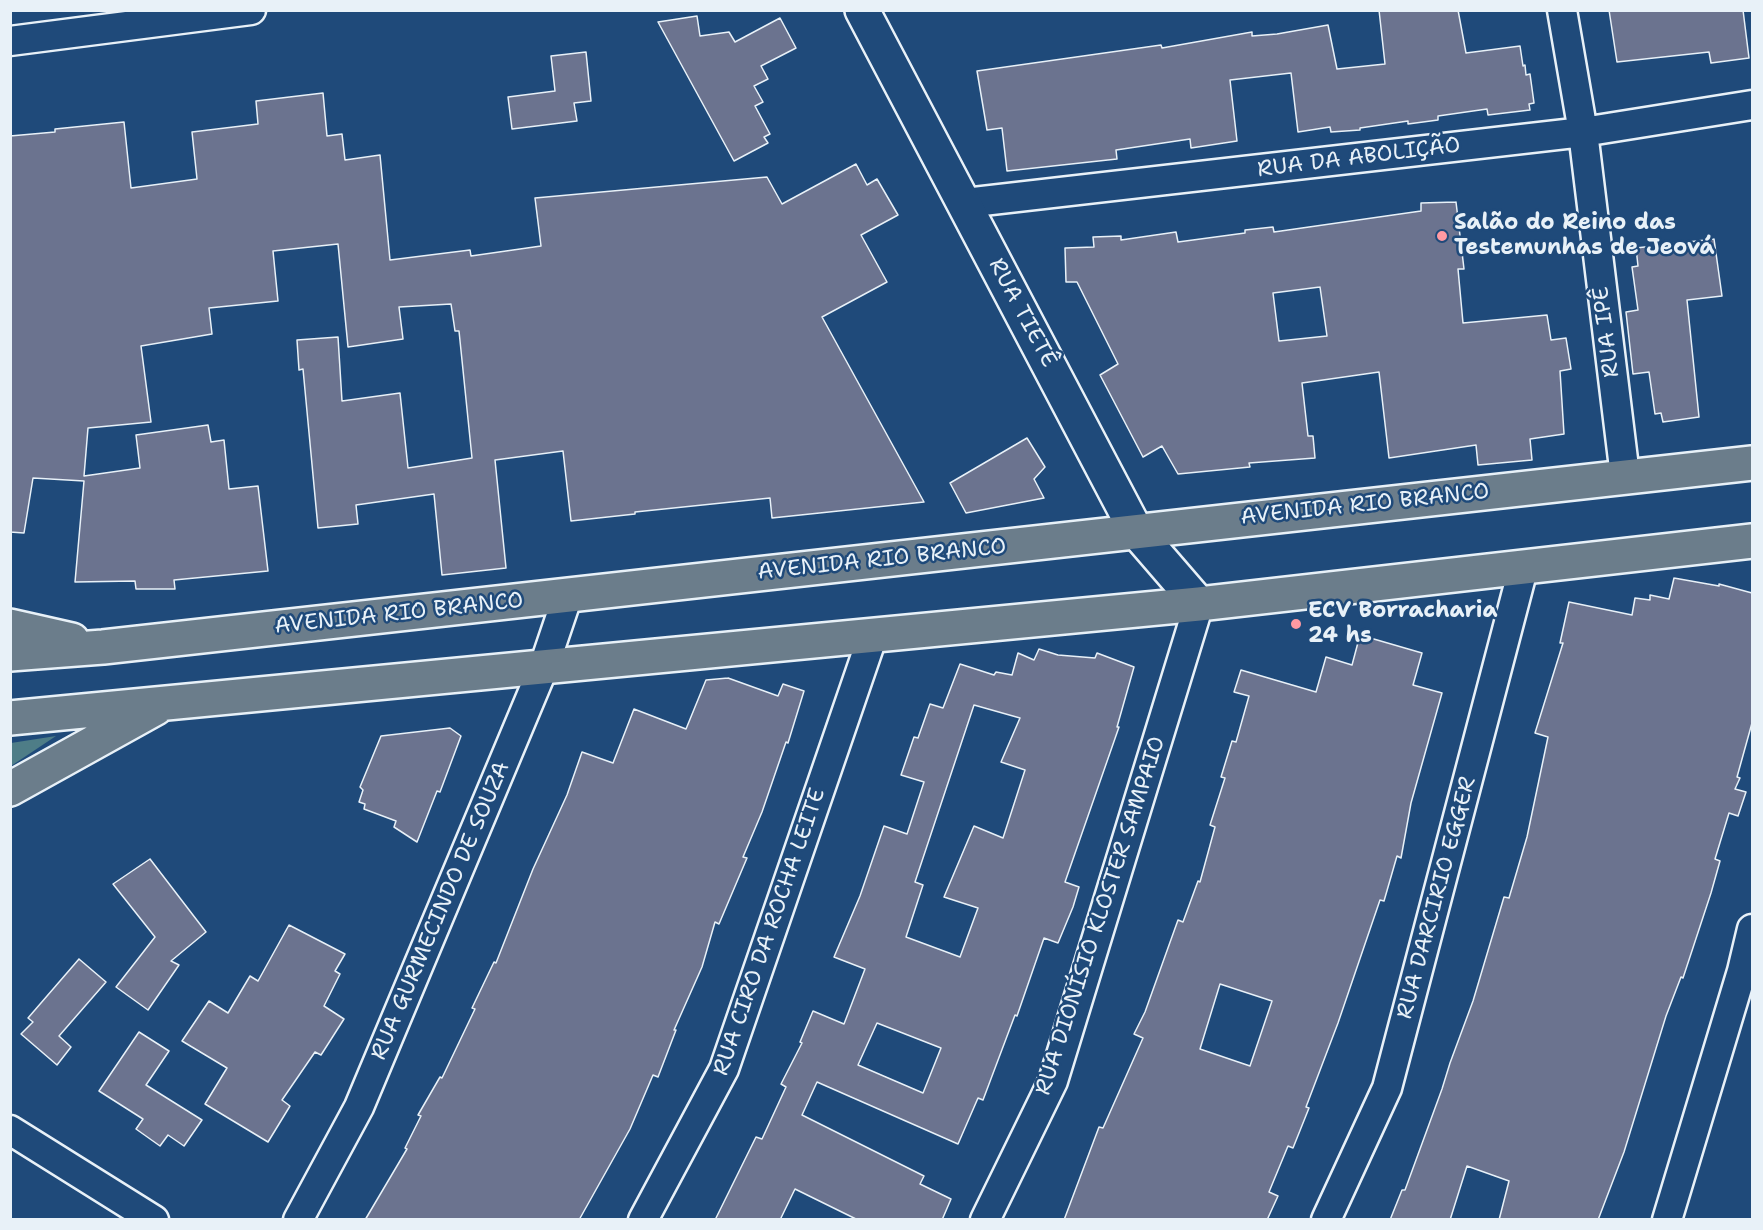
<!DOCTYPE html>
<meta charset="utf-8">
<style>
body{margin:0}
#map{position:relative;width:1763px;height:1230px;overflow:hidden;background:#1f4a7a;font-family:"Shantell Sans",sans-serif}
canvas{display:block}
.frame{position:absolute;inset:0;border:12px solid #e8f1f8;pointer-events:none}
</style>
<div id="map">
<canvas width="1763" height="1230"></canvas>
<div class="frame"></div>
</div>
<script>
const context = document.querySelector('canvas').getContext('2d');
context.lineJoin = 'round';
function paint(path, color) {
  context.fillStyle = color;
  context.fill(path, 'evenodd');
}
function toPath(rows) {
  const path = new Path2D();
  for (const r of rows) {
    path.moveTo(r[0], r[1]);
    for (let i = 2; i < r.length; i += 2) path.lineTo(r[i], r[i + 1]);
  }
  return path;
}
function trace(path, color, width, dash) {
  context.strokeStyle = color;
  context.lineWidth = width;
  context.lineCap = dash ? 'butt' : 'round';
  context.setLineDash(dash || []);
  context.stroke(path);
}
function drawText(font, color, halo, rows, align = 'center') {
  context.font = font + ' "Shantell Sans",sans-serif';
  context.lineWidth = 5;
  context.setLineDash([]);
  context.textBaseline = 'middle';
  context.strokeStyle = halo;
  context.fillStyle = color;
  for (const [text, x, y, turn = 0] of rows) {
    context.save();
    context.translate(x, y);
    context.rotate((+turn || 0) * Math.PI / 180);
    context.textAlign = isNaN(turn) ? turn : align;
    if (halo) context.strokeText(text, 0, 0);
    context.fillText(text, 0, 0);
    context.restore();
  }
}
paint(toPath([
 [56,736,11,766,11,743]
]), '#4e7d87');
const building = toPath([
 [1379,10,1458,10,1466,53,1520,46,1523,66,1525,65,1526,75,1530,74,1534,103,1529,104,1530,110,1488,115,1487,109,1438,116,1438,120,1408,124,1408,121,1360,128,1360,130,1331,132,1330,127,1298,132,1291,73,1230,80,1237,141,1191,148,1190,139,1116,150,1117,159,1007,171,1002,128,987,130,977,71,1161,45,1162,48,1252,32,1252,36,1277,34,1328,25,1337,69,1385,64,1379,10],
 [1609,10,1743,10,1749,58,1711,63,1709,52,1617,62,1609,10],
 [697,16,700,36,729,32,735,42,780,18,796,48,761,66,768,79,754,86,763,102,755,106,770,134,764,137,768,143,734,161,658,22,697,16],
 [586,52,591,101,574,103,577,121,512,129,508,97,555,91,551,56,586,52],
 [323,93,327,136,342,134,345,160,380,155,390,260,470,250,471,256,541,246,535,198,767,177,782,204,856,164,867,185,877,179,898,215,861,235,887,282,822,317,924,502,772,518,770,498,635,512,635,514,571,521,563,451,495,460,506,568,442,575,434,494,356,505,358,524,318,528,303,369,299,370,297,340,338,337,342,401,400,393,408,468,472,458,459,331,455,331,451,304,399,307,403,339,348,347,338,244,273,251,278,301,209,308,212,334,141,346,151,422,88,428,84,476,140,468,136,435,208,425,211,442,224,440,229,489,258,486,268,571,174,580,175,589,136,589,135,581,75,582,84,481,33,478,24,533,10,532,10,136,55,132,55,129,124,122,131,188,197,179,192,132,258,124,256,101,323,93],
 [1456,202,1464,269,1458,269,1463,323,1547,315,1551,340,1566,338,1571,369,1560,371,1564,434,1530,439,1532,460,1478,465,1476,445,1389,458,1379,372,1302,383,1308,436,1313,436,1315,458,1249,463,1250,467,1178,474,1162,446,1143,457,1100,375,1118,364,1077,282,1066,282,1065,248,1094,247,1093,237,1121,236,1121,240,1176,232,1178,242,1245,233,1245,230,1273,227,1274,232,1421,211,1421,203,1456,202],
 [1320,287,1327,336,1279,341,1273,293,1320,287],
 [1714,239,1722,296,1687,300,1699,417,1663,422,1661,413,1655,414,1649,372,1633,374,1626,312,1638,310,1632,267,1638,266,1636,248,1714,239],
 [1027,438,1045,467,1034,479,1044,498,966,513,950,483,1027,438],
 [1674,578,1719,586,1719,584,1752,593,1752,723,1737,777,1740,778,1735,789,1746,792,1738,816,1729,813,1715,859,1720,861,1711,893,1683,978,1681,977,1666,1016,1624,1152,1598,1220,1499,1220,1509,1181,1467,1166,1450,1220,1390,1220,1402,1190,1405,1190,1442,1089,1450,1063,1473,1001,1504,897,1509,898,1527,837,1548,737,1535,733,1563,643,1560,643,1569,602,1632,615,1635,598,1650,600,1650,595,1669,599,1674,578],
 [1360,635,1422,653,1413,685,1442,693,1411,803,1401,858,1397,856,1384,901,1380,900,1338,1023,1306,1107,1309,1108,1293,1148,1288,1146,1269,1192,1278,1196,1267,1220,1064,1220,1099,1127,1103,1128,1143,1038,1134,1034,1145,1012,1178,920,1183,922,1198,881,1200,882,1215,827,1210,825,1225,778,1221,777,1232,741,1236,742,1249,696,1234,692,1241,670,1316,692,1326,657,1352,665,1360,635],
 [1220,984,1272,1001,1250,1066,1200,1049,1220,984],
 [1039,649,1058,655,1095,658,1097,653,1134,667,1117,727,1119,727,1065,882,1079,887,1073,907,1058,943,1044,938,1017,1016,1015,1015,983,1100,978,1098,958,1144,817,1082,802,1115,924,1176,920,1184,951,1199,942,1220,858,1220,795,1189,780,1220,715,1220,756,1137,762,1139,786,1087,781,1084,802,1043,800,1042,813,1011,844,1024,865,969,834,957,860,896,884,826,907,834,924,782,901,775,914,737,918,738,930,704,943,708,960,664,994,675,996,672,1012,675,1018,653,1034,660,1039,649],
 [974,705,1020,718,1001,762,1025,770,1003,838,974,826,944,897,978,908,960,957,906,937,923,885,915,882,974,705],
 [877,1023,941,1048,923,1093,858,1065,877,1023],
 [728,678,778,696,783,684,804,691,788,743,786,742,762,812,743,857,747,858,719,924,715,922,702,967,674,1030,676,1030,658,1077,653,1075,630,1129,579,1220,365,1220,407,1149,405,1148,421,1116,418,1115,440,1077,442,1078,475,1009,472,1008,494,962,496,963,533,869,567,795,582,752,613,763,634,709,686,729,706,680,728,678],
 [450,728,461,736,440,792,437,791,417,842,394,827,396,821,364,809,365,804,359,802,363,790,360,787,381,736,450,728],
 [150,859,206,932,171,961,179,965,148,1010,116,987,155,937,113,884,150,859],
 [289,925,345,954,335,971,340,974,324,1006,344,1019,321,1055,315,1052,282,1100,290,1106,268,1142,205,1104,227,1068,182,1041,209,1001,228,1013,250,976,258,981,289,925],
 [79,959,106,982,59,1036,71,1047,57,1065,21,1034,33,1022,28,1018,79,959],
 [139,1032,169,1051,146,1085,202,1120,184,1146,168,1135,160,1146,136,1129,143,1119,99,1091,139,1032]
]);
paint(building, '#6b738f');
trace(building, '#e8f1f8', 1.5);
const street = toPath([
 [1562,10,1583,132,1625,476],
 [10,41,251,10],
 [965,203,1583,132,1752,105],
 [10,1130,154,1220],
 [298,1220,359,1107,544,666,568,595],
 [643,1220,724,1069,873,635],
 [985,1220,1053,1081,1199,604],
 [1326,1220,1387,1088,1523,569],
 [1667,1220,1742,971,1752,929]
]);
const secondary = toPath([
 [862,10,1136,531,1199,604]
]);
const primary = toPath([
 [10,626,72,640],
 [10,654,103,647,1752,463],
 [10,718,1199,604,1752,541],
 [10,789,156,708]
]);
trace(street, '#e8f1f8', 33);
trace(secondary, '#e8f1f8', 38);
trace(primary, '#e8f1f8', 38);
trace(street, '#1f4a7a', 28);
trace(secondary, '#1f4a7a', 33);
trace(primary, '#6b7d8b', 33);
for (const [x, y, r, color] of [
 [1442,236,6,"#ff9aa2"],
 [1296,624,6,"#ff9aa2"]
]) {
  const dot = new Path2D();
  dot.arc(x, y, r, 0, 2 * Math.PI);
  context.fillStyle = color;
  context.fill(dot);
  trace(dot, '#1f4a7a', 2);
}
drawText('22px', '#e8f1f8', '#1f4a7a', [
 ["RUA DA ABOLIÇÃO",1359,158,-7],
 ["RUA TIETÊ",1022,313,62],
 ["RUA IPÊ",1607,332,-97],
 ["AVENIDA RIO BRANCO",1365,505,-6],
 ["AVENIDA RIO BRANCO",882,560,-6],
 ["AVENIDA RIO BRANCO",399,614,-6],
 ["RUA DARCIRIO EGGER",1437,898,-75],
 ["RUA GURMECINDO DE SOUZA",441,911,-67],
 ["RUA DIONÍSIO KLOSTER SAMPAIO",1101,916,-72],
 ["RUA CIRO DA ROCHA LEITE",770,932,-71]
]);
drawText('bold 22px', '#e8f1f8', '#1f4a7a', [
 ["Salão do Reino das",1454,223],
 ["Testemunhas de Jeová",1454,248],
 ["ECV Borracharia",1308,611],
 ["24 hs",1308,636]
], 'left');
</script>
